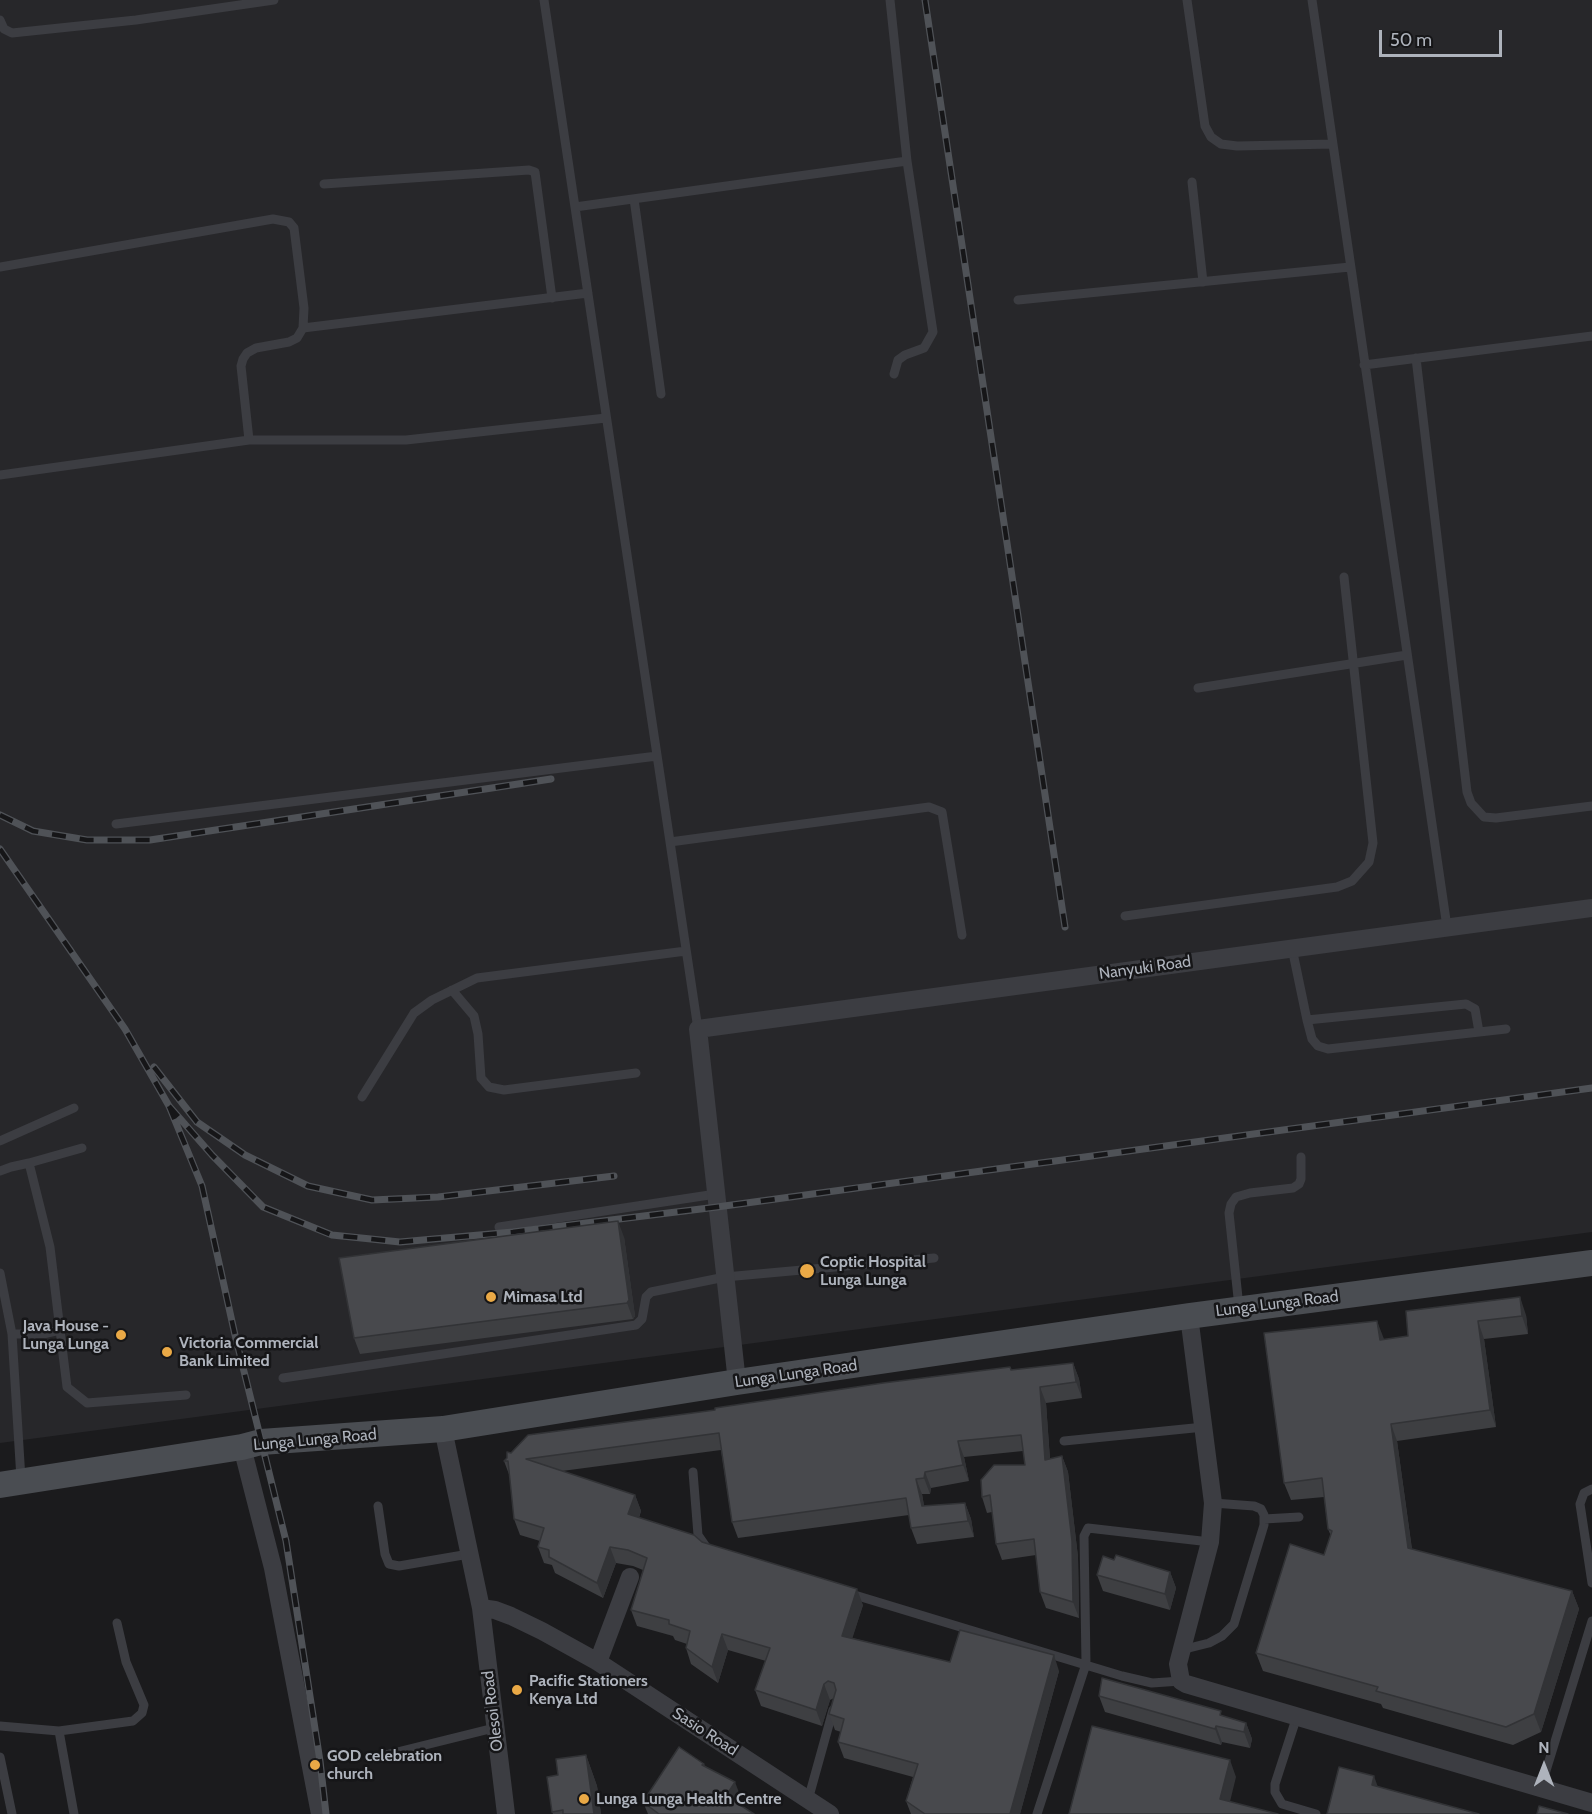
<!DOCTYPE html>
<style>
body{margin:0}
#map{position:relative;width:1592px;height:1814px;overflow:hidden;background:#1b1b1d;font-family:Cabin,sans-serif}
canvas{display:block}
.north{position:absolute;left:1514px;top:1736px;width:60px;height:60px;-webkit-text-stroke:4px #161618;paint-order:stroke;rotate:0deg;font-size:16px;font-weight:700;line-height:24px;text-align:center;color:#aeb3bc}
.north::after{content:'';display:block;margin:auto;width:21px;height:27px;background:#aeb3bc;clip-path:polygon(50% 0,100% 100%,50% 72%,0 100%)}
.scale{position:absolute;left:1379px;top:30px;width:123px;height:27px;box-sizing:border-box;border:3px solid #aeb3bc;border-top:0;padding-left:8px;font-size:18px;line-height:21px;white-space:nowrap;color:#aeb3bc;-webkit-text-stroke:4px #161618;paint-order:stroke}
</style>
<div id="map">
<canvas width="1592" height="1814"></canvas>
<div class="north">N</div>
<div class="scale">50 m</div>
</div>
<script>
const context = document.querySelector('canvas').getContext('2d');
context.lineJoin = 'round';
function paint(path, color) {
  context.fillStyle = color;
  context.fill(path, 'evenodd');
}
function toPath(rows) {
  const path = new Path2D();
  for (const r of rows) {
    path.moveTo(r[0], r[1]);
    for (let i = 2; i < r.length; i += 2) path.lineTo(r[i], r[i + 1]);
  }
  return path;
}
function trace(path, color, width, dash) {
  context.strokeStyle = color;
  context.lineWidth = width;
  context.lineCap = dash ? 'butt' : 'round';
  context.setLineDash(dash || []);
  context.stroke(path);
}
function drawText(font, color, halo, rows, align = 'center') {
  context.font = font + ' Cabin,sans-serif';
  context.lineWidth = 5;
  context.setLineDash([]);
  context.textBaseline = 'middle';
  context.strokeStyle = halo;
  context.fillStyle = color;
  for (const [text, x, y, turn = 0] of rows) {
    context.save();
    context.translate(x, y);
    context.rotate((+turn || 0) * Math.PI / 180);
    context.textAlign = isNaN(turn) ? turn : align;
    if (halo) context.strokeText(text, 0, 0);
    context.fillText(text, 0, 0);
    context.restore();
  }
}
paint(toPath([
 [0,0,1592,0,1592,1232,0,1443]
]), '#27272a');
trace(toPath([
 [544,0,698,1029],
 [890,0,907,161],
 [1187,0,1205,126,1211,137,1221,144,1237,146,1333,144],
 [1312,0,1447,927],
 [0,20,4,29,12,33,136,20,274,0],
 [1192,182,1203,282],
 [324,184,529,170,535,172,552,298],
 [634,199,661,394],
 [575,207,907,161,933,332,924,348,905,355,898,360,894,374],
 [0,267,273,219,289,222,294,228,304,308,303,328,297,338,289,342,256,348,247,353,243,359,241,366,249,440],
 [1018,300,1350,267],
 [303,328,588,293],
 [1416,358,1467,792,1471,803,1484,817,1496,818,1592,806],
 [1364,365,1592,336],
 [0,475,249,440,406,440,606,418],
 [1198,688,1407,655],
 [116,824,657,756],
 [670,842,929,807,942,812,962,935],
 [1125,916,1337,887,1352,881,1369,862,1373,843,1344,577],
 [1292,948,1307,1020,1312,1039,1318,1046,1328,1049,1506,1029],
 [452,990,474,1016,478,1034,481,1078,489,1087,504,1090,636,1073],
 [1307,1020,1466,1004,1475,1009,1479,1032],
 [362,1097,414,1013,432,1000,477,978,686,951],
 [0,1141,74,1108],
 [29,1163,82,1148],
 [0,1171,11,1167,29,1163,50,1247,60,1330],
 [499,1227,716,1194],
 [0,1273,12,1334,21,1479],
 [1239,1307,1229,1213,1231,1204,1236,1197,1250,1193,1293,1188,1299,1184,1301,1179,1301,1157],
 [12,1334,43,1334,60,1330,67,1387,87,1403,186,1395],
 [283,1378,636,1325,642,1319,646,1297,651,1292,725,1277,934,1258],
 [1064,1441,1204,1427],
 [693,1472,698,1535,707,1548],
 [1592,1489,1584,1493,1580,1504,1592,1583],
 [378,1506,385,1554,389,1564,399,1566,469,1554],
 [1264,1519,1299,1517],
 [848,1593,1122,1676,1152,1683,1181,1681],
 [1181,1650,1209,1643,1222,1636,1234,1624,1264,1525,1264,1515,1261,1509,1254,1506,1213,1503],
 [1297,1716,1275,1784,1275,1792,1282,1804,1316,1814],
 [0,1726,59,1731,133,1721,142,1713,144,1705,126,1662,117,1623],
 [59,1731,74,1814],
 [0,1757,12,1814],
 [373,1758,494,1728],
 [1541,1787,1592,1621],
 [808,1800,833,1710],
 [1037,1814,1086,1664,1084,1536,1088,1528,1210,1542]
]), '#3c3d42', 9);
trace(toPath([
 [1189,1316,1213,1503,1210,1542,1178,1664,1181,1681,1186,1684,1592,1803],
 [737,1382,698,1029,1592,908],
 [443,1429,481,1608,506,1814],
 [242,1447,273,1568,320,1814],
 [481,1608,495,1610,511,1616,542,1631,598,1662,830,1814],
 [598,1662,630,1577]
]), '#3c3d42', 18);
trace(toPath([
 [0,1485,242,1447,261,1442,443,1429,737,1382,1189,1316,1592,1263]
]), '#4a4d52', 26);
const rail = toPath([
 [925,0,1065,927],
 [0,815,33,831,87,840,150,840,551,779],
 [0,849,125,1029,169,1106,202,1186,235,1335,286,1541,320,1761,326,1814],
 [154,1067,197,1122,245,1155,308,1186,372,1200,438,1197,614,1176],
 [169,1106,212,1155,263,1207,332,1235,400,1242,513,1232,717,1207,1592,1088]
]);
trace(rail, '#4f5257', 7);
trace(rail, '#161618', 4.5, [14]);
paint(toPath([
 [624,1237,635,1316,633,1319,360,1354,354,1338],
 [1406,1311,1526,1315,1528,1334,1484,1339,1496,1427,1397,1441,1412,1549,1572,1591,1579,1609,1541,1732,1513,1745,1383,1708,1381,1704,1263,1671,1256,1653,1324,1555,1331,1536,1328,1529,1324,1497,1291,1500,1284,1483,1384,1340,1408,1336],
 [1073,1363,1079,1379,1082,1398,1046,1403,1050,1459,1062,1456,1068,1472,1078,1557,1079,1618,1046,1608,1040,1592,1036,1555,1002,1560,996,1544,992,1512,987,1513,982,1497,1025,1465,1023,1451,964,1457,969,1481,931,1488,930,1494,922,1494,924,1506,965,1503,971,1519,974,1537,917,1544,911,1528,909,1515,738,1538,732,1522,721,1450,562,1471,635,1495,641,1511,639,1518,863,1605,852,1638,950,1662,1059,1671,1020,1814,911,1814,906,1801,913,1777,844,1758,838,1742,841,1732,835,1730,829,1714,834,1698,830,1700,822,1726,761,1706,755,1690,766,1661,728,1650,718,1683,691,1664,686,1648,687,1644,675,1640,673,1636,637,1626,631,1610,643,1570,633,1566,616,1563,603,1598,555,1573,552,1565,544,1563,538,1547,540,1541,520,1535,514,1519,510,1477,504,1461,511,1453,1011,1370],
 [1114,1560,1170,1572,1176,1588,1170,1610,1103,1591,1097,1575],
 [1099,1696,1223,1716,1246,1723,1252,1739,1250,1748,1222,1742,1221,1745,1105,1712],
 [586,1755,597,1786,601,1814,553,1814,552,1812,558,1775],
 [704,1764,705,1767,741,1798,738,1804,754,1814,648,1814,643,1802]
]), '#3e3f42');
paint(toPath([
 [618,1221,624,1237,635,1316,633,1319,627,1303],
 [1520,1297,1526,1315,1528,1334,1522,1316],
 [1377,1321,1384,1339,1386,1358,1380,1340],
 [1478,1321,1484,1339,1496,1427,1490,1410],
 [1073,1363,1079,1379,1082,1398,1076,1382],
 [1040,1387,1046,1403,1051,1476,1045,1460],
 [1391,1424,1397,1441,1414,1565,1408,1548],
 [958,1441,964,1457,969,1481,963,1465],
 [1062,1456,1068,1472,1078,1557,1079,1618,1073,1602],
 [925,1472,931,1488,930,1494,924,1478],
 [916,1479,922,1494,927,1522,922,1506],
 [635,1495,641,1511,634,1530,628,1514],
 [965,1503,971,1519,974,1537,968,1521],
 [610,1547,616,1563,603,1598,597,1583],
 [1170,1572,1176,1588,1170,1610,1165,1594],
 [857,1589,863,1605,848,1652,842,1636],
 [1572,1591,1579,1609,1541,1732,1534,1714],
 [722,1634,728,1650,718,1683,712,1667],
 [1054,1655,1059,1671,1020,1814,1010,1814],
 [824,1684,830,1700,822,1726,816,1710],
 [1246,1723,1252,1739,1250,1748,1244,1732],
 [1216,1726,1222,1742,1221,1745,1215,1729],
 [586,1755,597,1786,601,1814,594,1814],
 [1230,1760,1236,1777,1227,1814,1220,1799],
 [1374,1776,1380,1793,1372,1785],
 [735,1782,741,1798,732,1812,726,1796]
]), '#323336');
const building = toPath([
 [618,1221,629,1300,627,1303,354,1338,339,1258,618,1221],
 [1520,1297,1522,1316,1478,1321,1490,1410,1391,1424,1408,1548,1572,1591,1534,1714,1506,1727,1376,1691,1378,1687,1256,1653,1290,1544,1324,1555,1332,1531,1328,1529,1322,1478,1284,1483,1264,1333,1377,1321,1380,1340,1408,1336,1406,1311,1520,1297],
 [1073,1363,1076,1382,1040,1387,1045,1460,1062,1456,1072,1541,1073,1602,1040,1592,1034,1539,996,1544,990,1495,982,1497,981,1480,994,1465,1025,1465,1021,1435,958,1441,963,1465,925,1472,924,1478,916,1479,922,1506,965,1503,968,1521,911,1528,906,1498,732,1522,719,1433,526,1459,635,1495,628,1514,694,1535,702,1542,857,1589,842,1636,950,1662,960,1630,1054,1655,1010,1814,925,1814,906,1801,918,1764,838,1742,844,1719,829,1714,836,1690,834,1683,828,1681,824,1684,816,1710,755,1690,770,1648,722,1634,712,1667,686,1648,690,1631,669,1624,669,1620,631,1610,647,1558,628,1550,610,1547,597,1583,549,1557,549,1550,538,1547,544,1528,514,1519,508,1461,504,1461,507,1458,507,1452,511,1453,528,1435,715,1410,715,1408,883,1383,1010,1367,1011,1370,1073,1363],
 [1116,1555,1170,1572,1165,1594,1097,1575,1103,1556,1114,1560,1116,1555],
 [1102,1678,1221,1711,1220,1715,1246,1723,1244,1732,1216,1726,1215,1729,1099,1696,1102,1678],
 [1092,1726,1230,1760,1220,1799,1278,1814,1069,1814,1092,1726],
 [679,1747,704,1764,702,1765,735,1782,726,1796,754,1814,659,1814,643,1802,679,1747],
 [586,1755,594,1814,563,1814,563,1810,552,1812,547,1777,558,1775,556,1759,586,1755],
 [1339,1767,1374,1776,1372,1785,1479,1814,1327,1814,1339,1767],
 [1539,1806,1568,1814,1537,1814,1539,1806]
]);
paint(building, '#48494d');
trace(building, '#323336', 1.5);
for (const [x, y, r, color] of [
 [807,1271,8,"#eaa946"],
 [491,1297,6,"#eaa946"],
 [121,1335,6,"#eaa946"],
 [167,1352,6,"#eaa946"],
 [517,1690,6,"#eaa946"],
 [315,1765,6,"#eaa946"],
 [584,1799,6,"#eaa946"]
]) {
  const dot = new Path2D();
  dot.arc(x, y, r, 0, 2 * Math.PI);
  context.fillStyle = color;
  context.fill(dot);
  trace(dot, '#161618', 2);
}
drawText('16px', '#aeb3bc', '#161618', [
 ["Nanyuki Road",1145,968,-8],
 ["Lunga Lunga Road",1277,1304,-7],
 ["Lunga Lunga Road",796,1374,-8],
 ["Lunga Lunga Road",315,1440,-5],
 ["Olesoi Road",493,1711,-97],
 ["Sasio Road",705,1732,33]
]);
drawText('bold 16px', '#aeb3bc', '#161618', [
 ["Coptic Hospital",820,1262],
 ["Lunga Lunga",820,1280],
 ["Mimasa Ltd",503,1297],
 ["Java House -",109,1326,"right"],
 ["Lunga Lunga",109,1344,"right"],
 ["Victoria Commercial",179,1343],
 ["Bank Limited",179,1361],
 ["Pacific Stationers",529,1681],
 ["Kenya Ltd",529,1699],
 ["GOD celebration",327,1756],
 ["church",327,1774],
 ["Lunga Lunga Health Centre",596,1799]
], 'left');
</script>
